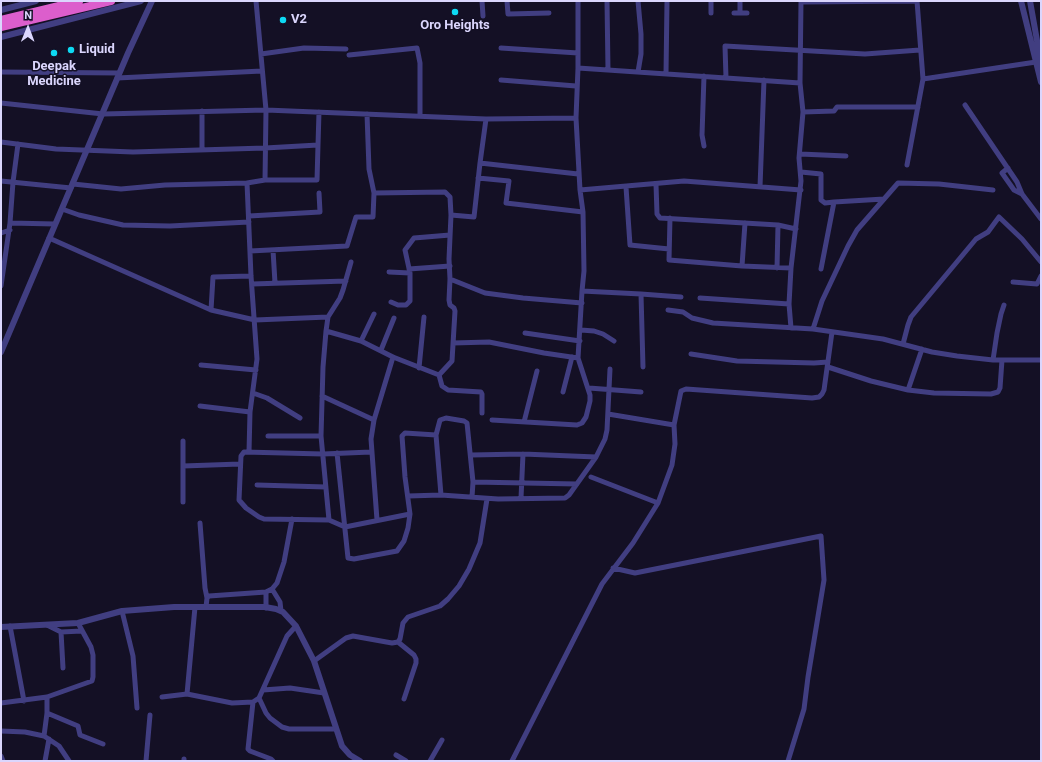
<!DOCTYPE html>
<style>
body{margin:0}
#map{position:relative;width:1042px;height:762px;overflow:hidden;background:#141025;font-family:Roboto,sans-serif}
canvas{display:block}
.frame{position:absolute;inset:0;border:2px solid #dbd6fd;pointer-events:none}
.north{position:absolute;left:8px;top:8px;width:40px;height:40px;-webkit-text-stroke:3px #141025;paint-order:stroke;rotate:1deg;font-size:11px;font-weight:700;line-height:16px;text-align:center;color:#dbd6fd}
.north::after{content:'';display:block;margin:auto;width:14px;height:18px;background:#dbd6fd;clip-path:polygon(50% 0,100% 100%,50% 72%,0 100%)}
</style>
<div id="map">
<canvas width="1042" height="762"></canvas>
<div class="frame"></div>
<div class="north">N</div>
</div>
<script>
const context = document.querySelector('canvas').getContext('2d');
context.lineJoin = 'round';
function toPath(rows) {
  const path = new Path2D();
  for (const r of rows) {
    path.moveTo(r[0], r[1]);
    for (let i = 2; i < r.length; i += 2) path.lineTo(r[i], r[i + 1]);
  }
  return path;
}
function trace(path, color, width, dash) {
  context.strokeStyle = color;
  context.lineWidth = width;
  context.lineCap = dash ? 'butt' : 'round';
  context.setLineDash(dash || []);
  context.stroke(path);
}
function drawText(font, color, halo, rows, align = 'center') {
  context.font = font + ' Roboto,sans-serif';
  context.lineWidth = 3;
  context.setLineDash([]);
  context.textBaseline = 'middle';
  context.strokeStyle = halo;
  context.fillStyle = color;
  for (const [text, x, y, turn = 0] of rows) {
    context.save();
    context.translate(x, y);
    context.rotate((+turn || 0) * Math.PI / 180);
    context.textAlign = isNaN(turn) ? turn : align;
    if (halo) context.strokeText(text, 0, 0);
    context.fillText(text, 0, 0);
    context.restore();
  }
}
trace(toPath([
 [256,1,266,110,486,119,576,118],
 [482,1,483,16],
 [507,1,508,14,549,13],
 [607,1,608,70],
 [917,1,923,79,1036,62],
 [801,2,917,1],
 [711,13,711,1],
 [734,13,747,13],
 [740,13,740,1],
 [501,48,578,53],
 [261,54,304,48,346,49],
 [349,55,417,48,420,63,420,116],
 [578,68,578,1],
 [1,72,119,73],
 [638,72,641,54,641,34,638,1],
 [666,74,667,1],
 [704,76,702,135,704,146],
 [117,78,262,71],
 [726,78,725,46,865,54,920,50],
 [501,80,576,86],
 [800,83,578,68,576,118,580,190,684,181,801,190],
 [1,103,103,114,266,110,265,180,247,183,251,276,257,359,250,412,249,452],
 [965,105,1017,182,1022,194,1041,219],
 [202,111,202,150],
 [803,112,834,111,837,107,918,107],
 [486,119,480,163,578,174],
 [1,142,56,149,133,152,265,148,318,145,319,112],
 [800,154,846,156],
 [480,163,474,217,451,215,449,259,450,279,449,300,450,305,454,308,455,311,452,361,439,375,442,386,448,390,481,392,482,394,482,413],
 [907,165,923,79],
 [1008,168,1002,173,1014,190,1022,194],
 [801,172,821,174,821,200,825,203,834,202,821,269],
 [478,178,509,181,506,203,583,212],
 [265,180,317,180,318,145],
 [1,181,71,188],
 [73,184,121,189,165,185,247,183],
 [656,184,657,214,660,218,778,225,796,229],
 [626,187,630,245,669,249],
 [760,187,764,80],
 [374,193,445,192,450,197,451,215],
 [834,202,884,199],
 [62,209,79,215,123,225,170,226,249,222],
 [249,216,320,212,319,193],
 [670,218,669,260,742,266,791,268],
 [10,223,13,182,18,144],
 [1,233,10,230],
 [49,238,211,310,255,320,328,317,340,298,343,290,351,262],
 [273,250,275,283],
 [250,251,347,246,356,217,373,217,374,193,369,169,367,114],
 [742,266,745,223],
 [777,268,778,225],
 [409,269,450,266],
 [389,272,410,273],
 [450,279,485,293,523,298,582,303],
 [1013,282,1037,284,1041,276],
 [252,284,346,281],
 [1,286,10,223,55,224],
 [582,291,641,294,643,367],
 [641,294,681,297],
 [700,298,789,304],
 [391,302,398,305,406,305,410,301,410,273,405,250,414,238,450,235],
 [1004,305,1001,314,997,333,993,360,1041,360],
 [211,310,213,277,251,276],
 [668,310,683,312,692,318,713,323,813,329,883,339,932,352,957,356,993,360],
 [328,317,326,331,323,367,321,436,329,520],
 [791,328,789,304,791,268,801,181,799,158,803,112,800,83,801,1],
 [813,329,822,301,848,246,857,230,898,183,939,184,993,190],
 [581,330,594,331,603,334,614,341],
 [326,331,361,341,393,357,439,375],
 [525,333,580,341],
 [361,341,374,314],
 [453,343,489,342,544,353,578,358],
 [903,344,908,325,911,317,976,239,988,232,999,217,1022,239,1041,262],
 [381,350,394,318],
 [691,354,737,361,814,363,828,362],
 [201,365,256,370],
 [828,367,871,381,908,390,934,393,991,394,998,392,1000,388,1002,360],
 [419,368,424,317],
 [589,388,641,392],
 [908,390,922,349],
 [563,392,572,357],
 [253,393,267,398,300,418],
 [322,396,374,420],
 [200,406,250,412],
 [608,414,674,425],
 [492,420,577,425,582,423,586,417,590,401,590,395,578,358,582,291,584,271,583,212,580,190],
 [524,422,537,371],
 [268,436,321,436],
 [183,441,183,502],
 [371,452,323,454,244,452,241,456,239,500,246,508,259,517,264,519,329,520,345,527,410,514,405,477,402,436,405,433,436,435],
 [337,453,348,558,354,559,397,551,404,541,408,528,410,514],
 [471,455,523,454,596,457],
 [183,466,240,464],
 [591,477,658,503],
 [473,482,577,484],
 [257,485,326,487],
 [441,495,436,435,440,420,446,418,464,421,467,423,473,482,472,497],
 [408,496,441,495,498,499,565,498,569,495,596,457,605,439,607,430,610,369],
 [521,498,523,454],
 [377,520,371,439,374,420,393,357],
 [200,523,205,588,207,598],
 [613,568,635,573,821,536,824,580,808,677,804,709,788,761],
 [272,589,280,602,281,611],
 [266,592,266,608],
 [206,607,207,598,209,596,266,592,272,589,277,583,284,562,292,519],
 [122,611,133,656,137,708],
 [47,625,61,632,82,631],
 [10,626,24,701],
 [61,632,63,668],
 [398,642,414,655,416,659,416,663,404,699],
 [314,661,346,638,353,636,392,643,398,642,400,639,403,623,408,617,440,606,448,599,459,586,469,569,480,543,487,499],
 [263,690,290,688,324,693],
 [187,694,195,607],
 [162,697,187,694,232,703,253,702,259,698,287,636,296,626],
 [259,698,266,713,270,718,282,727,289,729,336,729],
 [253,702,248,749,250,751,271,759,273,761],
 [1,703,47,697,92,681,93,677,93,655,91,647,78,623],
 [47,713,78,726,80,735,103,744],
 [1,731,25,732,44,736,59,746,69,761],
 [44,736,47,713,47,697],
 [396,755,406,761],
 [1,756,3,761],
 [45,761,49,739],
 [146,761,150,715],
 [184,761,184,759],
 [430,761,442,740],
 [512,761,602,584,633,543,658,503,672,465,675,444,674,425,681,391,686,389,812,398,819,397,822,394,824,390,832,332]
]), '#413e81', 5);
trace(toPath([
 [1021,1,1041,82],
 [1030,1,1041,63],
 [1,10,36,1],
 [1,37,141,1],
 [1,352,128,53,152,1],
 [1,627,78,623,122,611,174,607,265,607,276,609,283,612,296,626,314,661,342,746,350,755,360,761]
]), '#413e81', 6);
trace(toPath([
 [1,20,79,1],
 [1,27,111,1]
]), '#dc5ecc', 8);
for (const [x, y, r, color] of [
 [455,12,4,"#0dd9f3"],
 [283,20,4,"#0dd9f3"],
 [71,50,4,"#0dd9f3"],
 [54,53,4,"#0dd9f3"]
]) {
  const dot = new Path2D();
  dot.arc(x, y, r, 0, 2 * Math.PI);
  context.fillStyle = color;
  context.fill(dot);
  trace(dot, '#141025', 1.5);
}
drawText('bold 13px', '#dbd6fd', '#141025', [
 ["V2",291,20],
 ["Oro Heights",455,26,"center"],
 ["Liquid",79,50],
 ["Deepak",54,67,"center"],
 ["Medicine",54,82,"center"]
], 'left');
</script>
